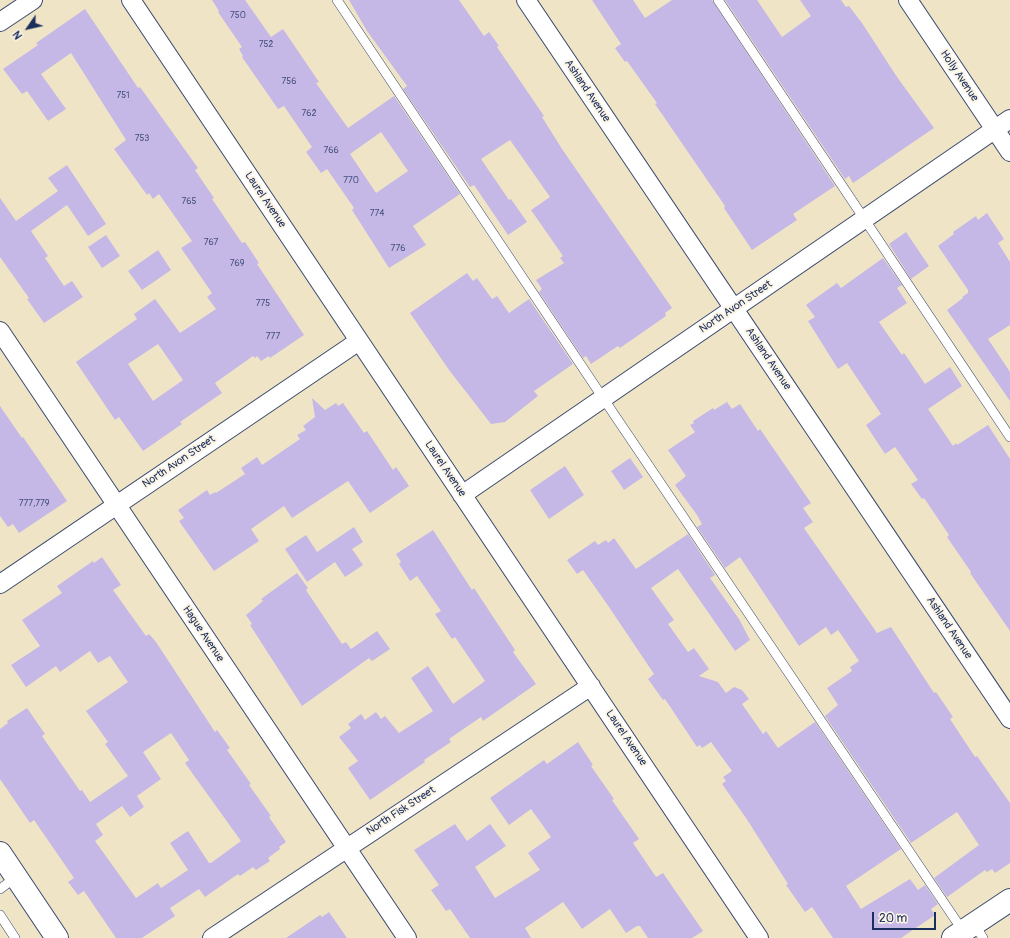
<!DOCTYPE html>
<style>
body{margin:0}
#map{position:relative;width:1010px;height:938px;overflow:hidden;background:#efe5c6;font-family:Pangolin,sans-serif}
canvas{display:block}
.north{position:absolute;left:8px;top:8px;width:40px;height:40px;-webkit-text-stroke:3px #fcf5e5;paint-order:stroke;rotate:236deg;font-size:11px;font-weight:700;line-height:16px;text-align:center;color:#1b2f5e}
.north::after{content:'';display:block;margin:auto;width:14px;height:18px;background:#1b2f5e;clip-path:polygon(50% 0,100% 100%,50% 72%,0 100%)}
.scale{position:absolute;left:872px;top:912px;width:64px;height:18px;box-sizing:border-box;border:2px solid #1b2f5e;border-top:0;padding-left:5px;font-size:12px;line-height:14px;white-space:nowrap;color:#1b2f5e;-webkit-text-stroke:3px #fcf5e5;paint-order:stroke}
</style>
<div id="map">
<canvas width="1010" height="938"></canvas>
<div class="north">N</div>
<div class="scale">20 m</div>
</div>
<script>
const context = document.querySelector('canvas').getContext('2d');
context.lineJoin = 'round';
function paint(path, color) {
  context.fillStyle = color;
  context.fill(path, 'evenodd');
}
function toPath(rows) {
  const path = new Path2D();
  for (const r of rows) {
    path.moveTo(r[0], r[1]);
    for (let i = 2; i < r.length; i += 2) path.lineTo(r[i], r[i + 1]);
  }
  return path;
}
function trace(path, color, width, dash) {
  context.strokeStyle = color;
  context.lineWidth = width;
  context.lineCap = dash ? 'butt' : 'round';
  context.setLineDash(dash || []);
  context.stroke(path);
}
function drawText(font, color, halo, rows, align = 'center') {
  context.font = font + ' Pangolin,sans-serif';
  context.lineWidth = 4;
  context.setLineDash([]);
  context.textBaseline = 'middle';
  context.strokeStyle = halo;
  context.fillStyle = color;
  for (const [text, x, y, turn = 0] of rows) {
    context.save();
    context.translate(x, y);
    context.rotate((+turn || 0) * Math.PI / 180);
    context.textAlign = isNaN(turn) ? turn : align;
    if (halo) context.strokeText(text, 0, 0);
    context.fillText(text, 0, 0);
    context.restore();
  }
}
paint(toPath([
 [212,0,245,0,271,37,283,29,319,82,316,83,348,128,394,96,460,194,413,226,426,245,389,268,352,210,354,208,327,169,321,173,306,152,312,147,284,106,278,109,242,57,243,56,239,49,242,47,218,12,219,11],
 [381,132,408,171,376,193,350,154],
 [349,0,459,0,484,36,489,32,499,46,497,47,544,116,542,117,562,149,672,308,665,313,666,316,620,348,618,346,591,364,586,356,583,358,539,292,542,289,536,280,564,263,560,258,563,256,531,210,550,197,510,140,481,159,509,200,511,199,527,222,508,235,474,185,470,187,403,89,407,86,367,31],
 [592,0,633,0,645,18,672,0,712,0,835,186,793,214,797,220,752,250,724,208,725,206,655,104,657,103,627,61,625,62,615,48,621,44],
 [725,0,757,0,782,37,811,16,800,0,841,0,846,7,849,6,862,23,897,77,934,128,853,183,849,176,845,179],
 [85,9,138,88,140,87,198,168,195,170,214,198,212,199,242,243,245,242,259,263,257,264,304,335,270,358,269,356,261,361,257,356,255,358,253,356,215,383,222,393,180,422,182,424,143,451,119,417,115,420,76,362,137,319,134,314,155,299,180,333,216,309,207,297,212,293,181,248,192,241,159,194,153,199,149,193,147,195,114,149,126,140,71,53,41,74,66,109,48,121,27,91,22,94,3,69,38,45,36,43],
 [158,344,183,380,153,401,128,364],
 [67,165,106,224,88,236,67,205,31,231,48,256,45,258,64,286,72,281,83,297,44,323,27,299,29,298,0,257,0,198,16,221,58,191,48,178],
 [987,213,1004,239,998,243,1010,262,1010,325,988,339,1010,372,1010,401,947,310,963,298,962,297,968,293,968,290,938,246,954,234,953,232,976,216,978,220],
 [906,232,929,266,911,279,889,244],
 [106,235,120,256,102,268,88,247],
 [158,250,171,270,142,290,128,271],
 [883,258,902,285,897,288,907,303,879,322,902,355,904,353,925,384,950,367,962,386,928,409,953,446,956,443,957,445,988,425,1010,459,1010,631,970,573,971,572,947,537,949,535,924,498,922,499,911,484,918,480,895,447,885,454,866,425,881,414,847,363,838,369,808,321,815,317,806,305,837,283,841,288],
 [467,273,473,281,477,278,492,299,497,296,509,313,529,299,573,364,534,391,538,396,505,422,491,424,449,370,410,313],
 [312,398,325,410,336,403,338,406,343,403,364,433,367,431,393,470,396,467,409,486,370,513,348,481,292,518,284,506,251,529,259,541,214,571,179,521,184,518,178,510,207,490,210,495,215,492,216,493,245,474,241,468,257,457,262,465,300,439,297,435,306,430,303,426,315,417],
 [727,402,732,409,740,404,758,431,760,429,811,503,803,508,813,522,804,528,877,633,891,627,934,693,936,692,953,717,950,719,975,757,977,756,1010,803,1010,863,995,873,992,869,987,872,985,870,947,897,934,878,979,845,957,812,911,843,825,716,838,705,827,688,852,671,850,667,859,661,838,630,831,635,826,627,799,646,740,557,725,568,697,527,702,524,697,515,675,485,686,476,668,450,695,432,690,425,694,423,693,421,713,408,714,410],
 [0,406,22,438,23,437,67,501,19,533,13,524,8,527,0,516],
 [630,458,643,477,624,490,611,471],
 [565,466,584,495,549,519,530,490],
 [354,527,363,542,352,549,363,565,345,577,335,562,307,582,285,549,306,535,317,552],
 [433,530,472,590,474,588,515,650,513,652,536,684,483,721,481,717,449,739,451,742,424,760,425,762,370,800,348,768,358,761,339,737,351,728,348,724,361,714,365,720,376,712,381,719,385,716,399,733,433,711,411,678,428,666,453,704,485,681,455,637,452,639,435,614,441,611,417,576,410,581,399,564,401,562,396,554],
 [688,534,715,575,710,578,739,619,750,640,735,651,678,569,651,588,674,620,668,624,688,652,694,648,709,669,699,676,718,682,726,693,734,687,742,690,749,699,742,704,763,734,766,731,778,748,815,722,901,849,846,886,861,909,910,879,918,890,925,885,938,904,931,909,935,915,901,938,833,938,812,907,805,912,786,885,788,884,746,818,722,784,726,781,723,777,732,771,711,742,702,748,700,745,697,747,665,699,663,700,648,679,654,674,609,607,583,570,577,574,567,560,595,541,598,545,606,540,608,543,614,538,636,569],
 [102,557,121,585,113,590,146,636,149,634,156,642,215,732,217,730,230,748,227,750,251,784,249,785,271,816,269,817,286,842,279,847,280,849,268,858,270,861,256,870,253,867,240,876,238,874,205,897,199,889,170,908,175,916,142,938,116,938,84,891,78,895,68,882,74,878,34,820,30,823,0,779,0,729,8,723,7,721,27,708,45,734,42,736,80,791,82,790,90,802,128,776,105,744,108,742,86,711,128,682,110,656,98,663,90,651,60,672,56,666,26,687,11,665,40,646,22,620,62,593,57,586,93,561,94,563],
 [171,733,189,760,185,763,241,841,211,863,209,863,188,831,170,843,188,870,161,888,158,883,136,898,95,841,103,835,96,824,122,806,130,817,144,807,137,796,161,779,143,752],
 [297,573,308,588,306,590,342,644,346,642,351,649,377,631,390,649,372,661,369,658,302,706,250,625,252,624,246,615,263,601,261,599],
 [578,742,593,765,591,766,614,799,612,800,639,839,633,843,656,877,663,873,703,931,692,938,648,938,640,926,637,926,626,933,610,909,582,929,563,902,525,928,531,938,470,938,450,909,446,911,431,890,439,885,414,850,455,824,467,841,490,824,506,846,475,867,495,898,540,870,528,853,551,837,531,809,509,825,490,798,544,760,547,764],
 [329,912,347,938,286,938,320,915,322,917]
]), '#c6b8e6');
const lane = toPath([
 [337,0,603,398,963,931],
 [718,0,1010,437],
 [0,889,16,877],
 [0,915,15,938],
 [974,924,983,938]
]);
const street = toPath([
 [131,0,759,938],
 [526,0,1010,719],
 [908,0,1010,152],
 [0,22,33,0],
 [0,331,407,938],
 [462,495,1010,119],
 [0,584,359,341],
 [212,938,591,686]
]);
const secondary = toPath([
 [0,853,57,938],
 [953,938,1010,900]
]);
trace(lane, '#3b4a6e', 10);
trace(street, '#3b4a6e', 20);
trace(secondary, '#3b4a6e', 24);
trace(lane, '#fff', 9);
trace(street, '#fff', 18);
trace(secondary, '#fff', 22);
drawText('9px', '#465180', null, [
 ["750",238,16],
 ["752",266,45],
 ["756",289,82],
 ["751",123,96],
 ["762",309,114],
 ["753",142,139],
 ["766",331,151],
 ["770",351,181],
 ["765",189,202],
 ["774",377,214],
 ["767",211,243],
 ["776",398,249],
 ["769",237,264],
 ["775",263,304],
 ["777",273,337],
 ["777,779",34,504]
]);
drawText('11px', '#1b2f5e', '#fcf5e5', [
 ["Holly Avenue",959,76,56],
 ["Ashland Avenue",587,91,56],
 ["Laurel Avenue",265,200,56],
 ["North Avon Street",736,307,-34],
 ["Ashland Avenue",768,359,56],
 ["North Avon Street",179,462,-34],
 ["Laurel Avenue",445,469,56],
 ["Ashland Avenue",949,628,56],
 ["Hague Avenue",203,634,56],
 ["Laurel Avenue",626,738,56],
 ["North Fisk Street",401,811,-33]
]);
</script>
